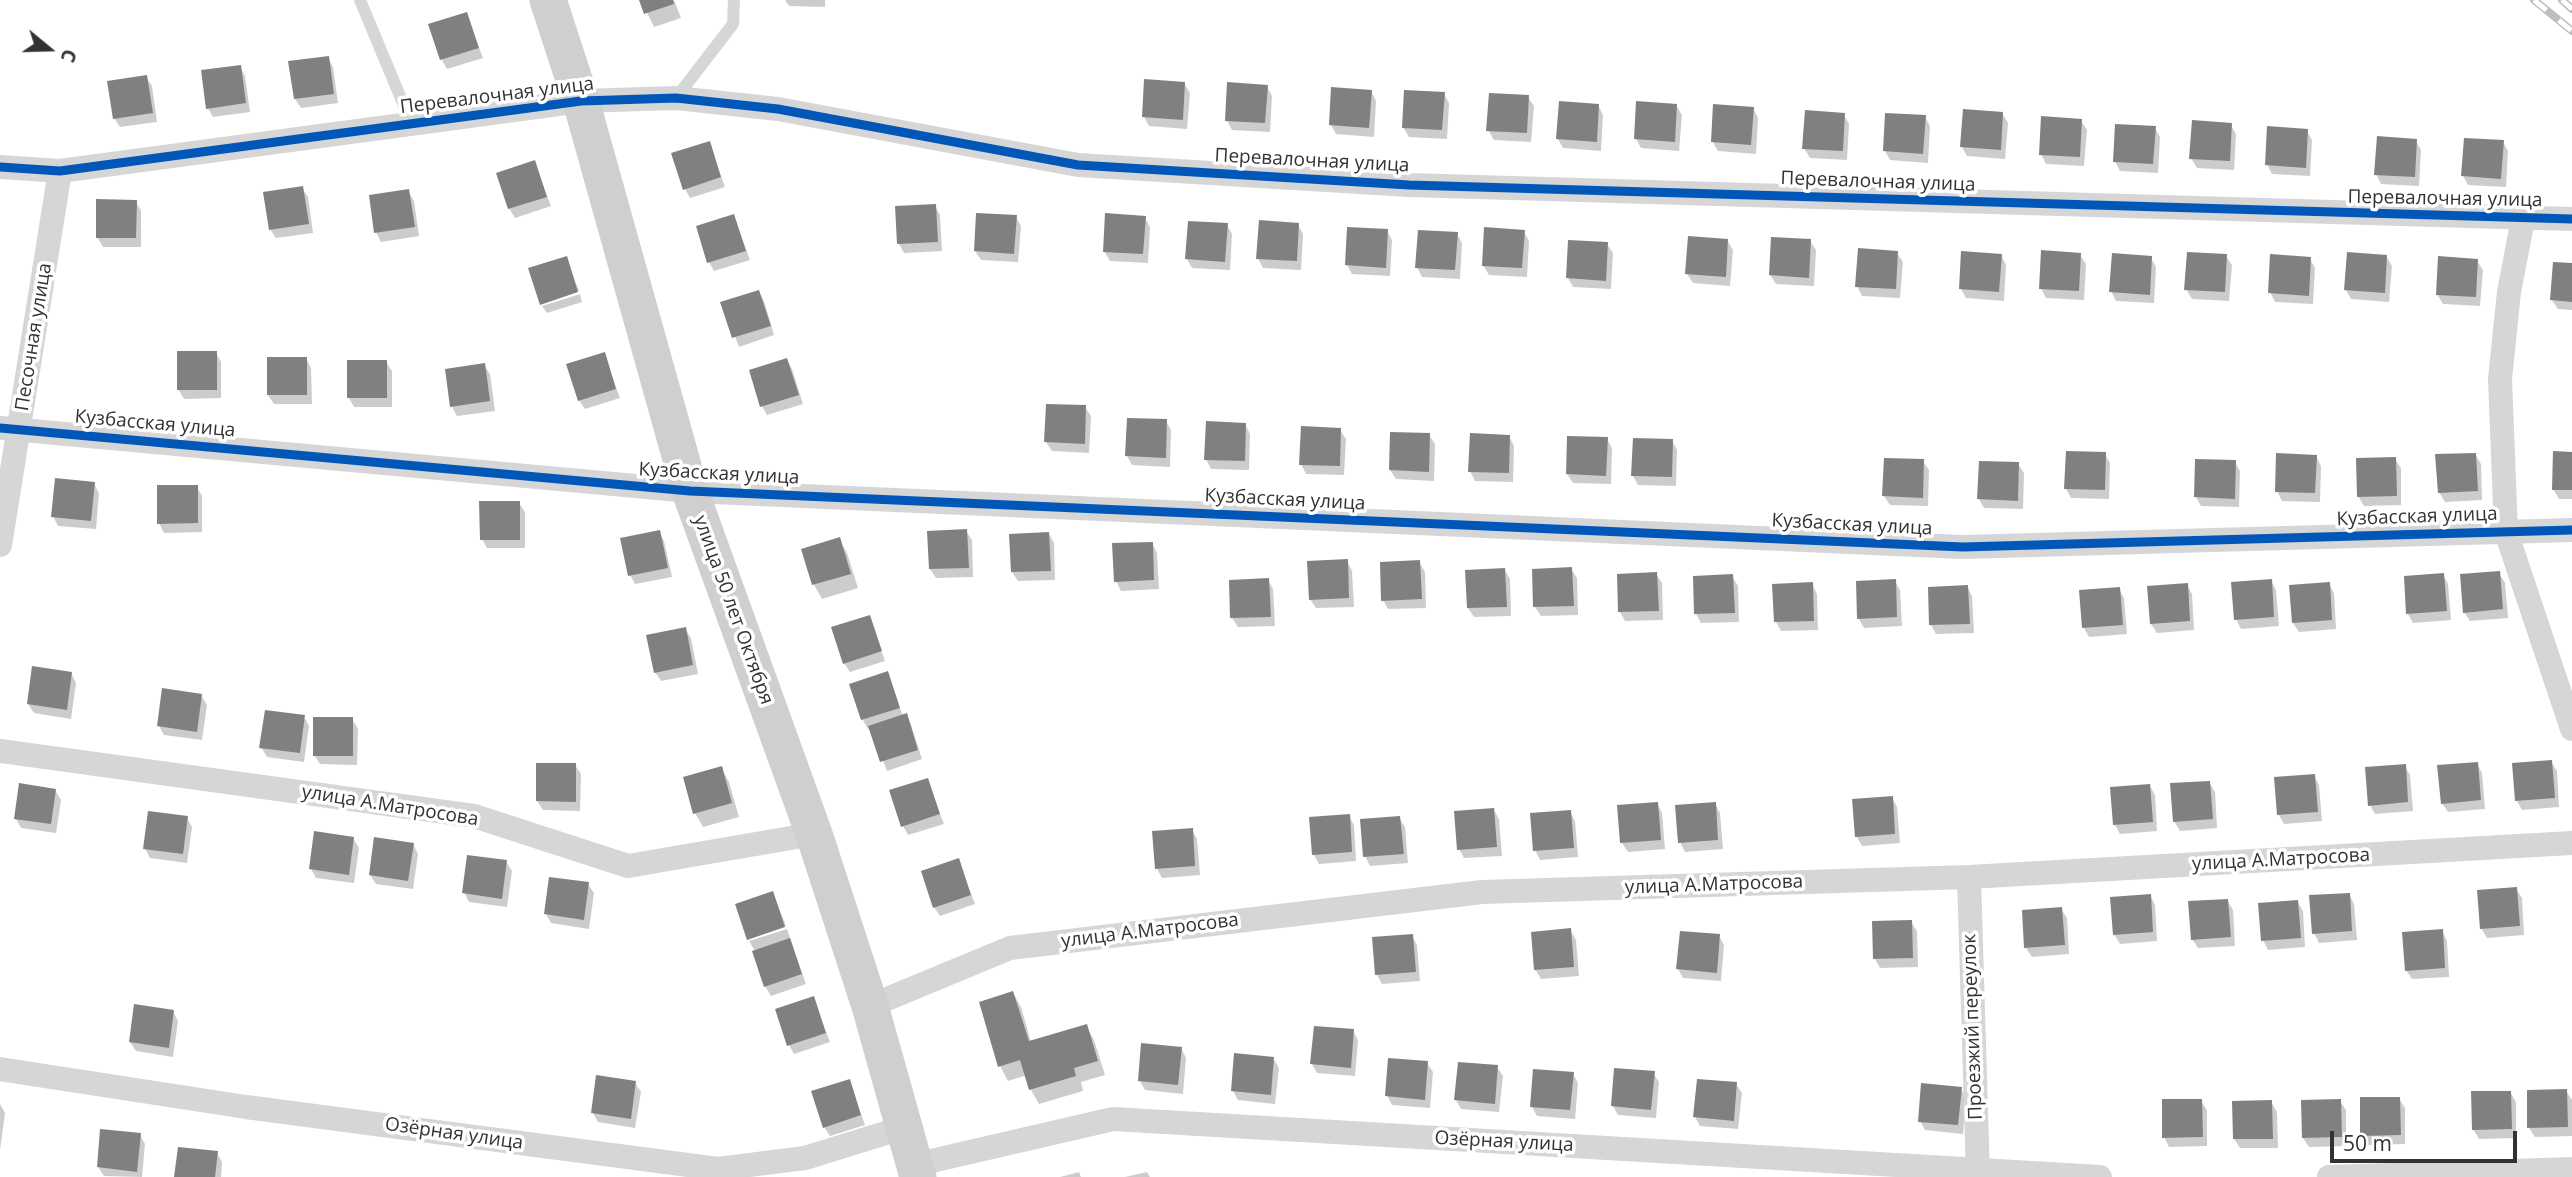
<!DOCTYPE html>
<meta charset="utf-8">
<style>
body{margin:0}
#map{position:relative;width:2572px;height:1177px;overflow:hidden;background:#fff;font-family:"Open Sans",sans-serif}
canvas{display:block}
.north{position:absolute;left:14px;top:14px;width:70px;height:70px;-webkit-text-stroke:5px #fff;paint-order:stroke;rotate:109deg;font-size:19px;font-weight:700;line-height:28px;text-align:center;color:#323232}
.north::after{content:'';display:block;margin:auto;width:24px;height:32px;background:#323232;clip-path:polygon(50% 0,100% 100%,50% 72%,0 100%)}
.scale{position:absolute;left:2330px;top:1131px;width:187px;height:32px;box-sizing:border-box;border:4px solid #323232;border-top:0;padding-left:9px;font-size:21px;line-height:24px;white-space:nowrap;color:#323232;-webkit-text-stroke:5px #fff;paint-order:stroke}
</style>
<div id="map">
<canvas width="2572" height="1177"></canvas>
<div class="north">С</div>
<div class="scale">50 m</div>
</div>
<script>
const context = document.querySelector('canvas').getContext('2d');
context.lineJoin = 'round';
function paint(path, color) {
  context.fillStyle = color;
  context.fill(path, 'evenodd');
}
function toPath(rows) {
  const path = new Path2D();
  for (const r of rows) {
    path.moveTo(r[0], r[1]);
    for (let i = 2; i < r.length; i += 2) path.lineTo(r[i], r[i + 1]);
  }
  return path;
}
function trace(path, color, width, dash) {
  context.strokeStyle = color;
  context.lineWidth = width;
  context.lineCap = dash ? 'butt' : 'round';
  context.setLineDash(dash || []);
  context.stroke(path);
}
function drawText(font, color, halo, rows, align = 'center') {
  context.font = font + ' "Open Sans",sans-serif';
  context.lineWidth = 7;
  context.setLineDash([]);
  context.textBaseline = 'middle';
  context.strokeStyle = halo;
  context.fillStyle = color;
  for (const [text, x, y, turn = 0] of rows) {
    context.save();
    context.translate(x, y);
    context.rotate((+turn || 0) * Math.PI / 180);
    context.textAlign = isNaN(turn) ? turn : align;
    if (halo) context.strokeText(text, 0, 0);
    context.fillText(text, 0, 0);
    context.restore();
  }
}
paint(toPath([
 [641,0,674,0,681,18,654,27],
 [785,0,825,0,825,7,789,6],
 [466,14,483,58,447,69,442,60],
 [328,58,333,67,338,103,301,108,295,99],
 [240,67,245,76,250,112,213,117,208,108],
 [146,77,152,86,157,122,120,127,114,118],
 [1184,83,1190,93,1187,129,1149,126,1144,117],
 [1267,87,1272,96,1270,132,1232,130,1227,120],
 [1371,91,1376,101,1374,137,1336,134,1331,125],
 [1444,94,1449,103,1447,139,1409,137,1403,127],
 [1528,97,1534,106,1531,142,1494,140,1488,130],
 [1598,105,1603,115,1601,151,1563,148,1558,139],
 [1676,105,1682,115,1679,151,1641,148,1636,139],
 [1753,108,1758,118,1756,154,1718,151,1713,142],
 [2002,113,2008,123,2005,159,1967,156,1962,147],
 [1844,115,1849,124,1847,160,1810,158,1804,148],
 [1925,117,1930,126,1928,163,1890,160,1885,151],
 [2081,121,2087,130,2084,166,2046,164,2041,154],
 [2231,125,2236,134,2234,170,2197,168,2191,158],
 [2155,128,2160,137,2158,173,2120,171,2115,161],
 [2307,131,2312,140,2310,176,2272,174,2267,164],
 [2416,141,2421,150,2419,186,2381,184,2376,174],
 [2503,142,2508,151,2506,187,2468,185,2463,176],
 [709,143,725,187,690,198,685,189],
 [534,162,551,206,515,218,509,208],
 [302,188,308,197,313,233,276,238,270,229],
 [408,191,414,201,419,236,381,242,376,232],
 [136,202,141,211,141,247,103,247,97,237],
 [935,206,940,215,942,251,904,253,899,244],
 [734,216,750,260,714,271,709,262],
 [1016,217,1021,226,1018,262,981,260,975,251],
 [1145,218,1150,227,1148,263,1110,261,1104,251],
 [1227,225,1232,234,1230,270,1192,268,1187,259],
 [1298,225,1303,234,1301,270,1263,268,1258,258],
 [1387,231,1392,240,1390,276,1352,274,1347,265],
 [1524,232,1529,241,1527,277,1489,275,1483,265],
 [1457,234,1462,243,1460,279,1422,277,1417,267],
 [1727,240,1733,250,1730,286,1693,283,1687,274],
 [1810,241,1816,250,1814,286,1776,284,1770,275],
 [1607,244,1613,253,1611,289,1573,287,1568,278],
 [1897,253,1903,262,1900,298,1862,296,1857,286],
 [2001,255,2006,265,2004,301,1966,298,1961,289],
 [2080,255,2086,264,2084,300,2046,298,2041,288],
 [2226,256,2232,265,2229,301,2192,299,2186,289],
 [2386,256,2392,266,2389,302,2351,299,2346,290],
 [566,258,579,291,541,302],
 [2151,258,2156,267,2154,303,2116,301,2111,291],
 [2310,259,2315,268,2313,304,2275,302,2270,292],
 [2477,261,2483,270,2480,306,2443,304,2437,294],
 [2572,265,2572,310,2558,309,2552,300],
 [759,292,764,301,774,335,739,347,723,303],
 [580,294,582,302,547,313,542,306],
 [216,353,221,362,221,398,184,399,178,389],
 [604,354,620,398,585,409,579,400],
 [306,358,311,368,312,404,274,404,268,395],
 [787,360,792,369,803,404,767,415,762,406],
 [349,362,386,362,392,371,392,407,354,407,349,398],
 [484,365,490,374,495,411,457,416,452,407],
 [1085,407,1091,416,1089,453,1052,451,1046,442],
 [1166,421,1171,430,1170,467,1132,465,1127,456],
 [1245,424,1250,434,1249,470,1211,469,1206,459],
 [1340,430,1346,439,1344,475,1306,474,1301,464],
 [1429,435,1435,444,1434,481,1396,479,1390,470],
 [1509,436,1514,446,1513,482,1475,481,1470,471],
 [1607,439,1612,448,1611,484,1573,483,1567,474],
 [1672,441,1677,450,1676,486,1638,485,1633,476],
 [2105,454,2110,463,2109,499,2071,498,2066,489],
 [2475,454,2481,464,2482,500,2445,502,2439,492],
 [2572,454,2572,499,2559,499,2553,489],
 [2316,456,2321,466,2320,502,2282,501,2277,491],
 [2395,459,2401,468,2401,505,2364,506,2358,496],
 [1923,461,1929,470,1928,506,1890,505,1884,496],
 [2235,462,2240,471,2239,507,2201,506,2196,497],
 [2018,464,2024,473,2023,509,1984,508,1979,499],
 [94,484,99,493,96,529,58,526,53,516],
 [197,487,202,496,202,532,164,533,159,523],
 [519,503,525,512,525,548,487,548,482,539],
 [966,531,972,540,973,577,936,578,930,569],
 [659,532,664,541,672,577,635,584,630,575],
 [1049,534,1054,543,1055,580,1018,581,1012,572],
 [839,539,847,553,858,588,822,599,814,585,803,550],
 [1152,543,1157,553,1159,589,1121,591,1116,581],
 [1347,561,1352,571,1354,607,1316,608,1310,599],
 [1419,562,1425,572,1426,608,1388,609,1383,600],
 [1571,569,1577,578,1578,615,1541,616,1535,607],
 [1505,570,1510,579,1511,616,1474,617,1468,608],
 [2499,573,2505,583,2508,618,2470,621,2464,612],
 [1656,574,1662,583,1663,620,1625,621,1620,612],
 [2443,575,2448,584,2451,620,2413,623,2408,614],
 [1732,576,1738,586,1739,622,1701,623,1696,614],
 [1268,580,1273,589,1275,626,1238,627,1232,618],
 [1895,581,1900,590,1902,626,1864,628,1859,619],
 [2271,581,2276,590,2279,626,2241,629,2236,619],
 [1812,584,1817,594,1818,630,1781,631,1776,622,1774,586],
 [2329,584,2334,593,2336,629,2299,632,2293,623],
 [2187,585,2192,594,2194,630,2157,633,2151,624],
 [1967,587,1972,596,1974,633,1936,634,1931,625],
 [2119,589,2124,598,2127,634,2089,637,2084,628],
 [869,617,885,661,850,672,844,663],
 [685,629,691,638,698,674,661,681,655,672],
 [71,673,76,683,71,719,34,713,28,704],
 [887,673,903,716,906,715,911,725,922,759,887,771,871,728,868,729,863,720,851,685],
 [201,695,207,705,202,740,164,735,159,726],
 [304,717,309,726,304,762,267,757,261,747],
 [352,719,358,729,357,765,320,764,314,755],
 [2551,762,2557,771,2559,807,2522,810,2517,801],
 [2477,764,2482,773,2485,809,2448,812,2442,803],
 [575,765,581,774,580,811,543,810,537,801],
 [2405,766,2410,775,2413,811,2375,814,2370,805],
 [721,768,729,782,739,817,703,827,695,813],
 [2314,776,2319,785,2322,821,2284,824,2279,815],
 [927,780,944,824,908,835,903,826],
 [2209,782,2215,792,2217,828,2180,831,2174,821],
 [2150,786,2155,795,2157,831,2120,834,2115,825],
 [55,790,61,800,56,833,21,828,16,819],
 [1892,798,1897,807,1900,843,1862,846,1857,837],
 [1657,804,1662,813,1665,849,1628,852,1622,843],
 [1715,804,1720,813,1723,849,1685,852,1680,842],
 [1494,810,1499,819,1502,856,1464,858,1459,849],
 [1570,812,1575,821,1578,857,1540,860,1535,850],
 [1349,816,1354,825,1356,861,1319,864,1314,855],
 [187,818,192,827,187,863,150,858,145,848],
 [1399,818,1405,827,1408,863,1370,866,1365,856],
 [1192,830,1197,839,1200,875,1162,878,1157,869],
 [353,838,359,848,354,883,316,878,311,869],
 [413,844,418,854,413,889,376,884,370,875],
 [958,860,975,904,940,916,934,907],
 [506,862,512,871,507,907,469,902,464,892],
 [588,884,594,893,589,929,551,923,546,914],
 [2516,889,2522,898,2524,935,2487,938,2481,928],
 [773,893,786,926,748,938],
 [2349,894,2354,904,2357,940,2319,943,2314,933],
 [2150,895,2155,905,2157,941,2120,944,2114,934],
 [2227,900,2233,910,2235,946,2198,948,2192,939],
 [2297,901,2303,911,2305,947,2268,950,2263,940],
 [2061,909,2067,918,2069,954,2032,957,2026,948],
 [1911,922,1917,931,1918,967,1880,968,1875,959,1873,923],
 [787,929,806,984,771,996,765,986,755,951,749,941],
 [1570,930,1576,940,1579,976,1541,979,1535,969],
 [2442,931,2447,941,2449,977,2412,979,2406,970],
 [1412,936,1417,945,1420,981,1382,984,1377,975],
 [1719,936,1724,945,1721,981,1683,978,1678,969],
 [1013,993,1021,1007,1031,1042,1086,1026,1094,1040,1105,1075,1081,1082,1083,1091,1039,1104,1031,1090,1027,1075,1008,1081,1000,1066],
 [813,999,830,1042,794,1054,789,1045],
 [173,1011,178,1021,173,1057,136,1051,130,1042],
 [1353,1031,1358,1040,1355,1076,1317,1073,1312,1064],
 [1181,1048,1186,1058,1183,1094,1145,1090,1140,1081],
 [1273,1058,1279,1068,1275,1104,1238,1100,1233,1091],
 [1427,1063,1433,1072,1430,1108,1392,1105,1387,1095],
 [1497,1067,1503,1076,1499,1112,1461,1109,1456,1100],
 [1653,1073,1659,1082,1656,1118,1618,1115,1613,1106],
 [1573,1074,1578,1083,1575,1119,1537,1116,1532,1107],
 [849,1081,865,1125,830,1136,824,1127],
 [635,1083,641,1092,635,1128,598,1122,593,1113],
 [1736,1084,1742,1093,1738,1129,1700,1126,1695,1117],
 [1961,1089,1966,1098,1963,1134,1925,1130,1920,1121],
 [2566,1091,2572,1100,2572,1136,2535,1137,2529,1128],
 [2510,1092,2516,1102,2516,1138,2479,1139,2473,1129],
 [2399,1099,2405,1108,2405,1144,2368,1145,2362,1135],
 [2201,1101,2207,1110,2207,1146,2169,1147,2164,1137],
 [2340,1101,2346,1110,2346,1146,2309,1147,2303,1138],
 [2271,1102,2277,1112,2278,1148,2240,1148,2234,1139],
 [0,1104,5,1113,0,1150],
 [140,1135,145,1144,142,1177,104,1176,98,1167],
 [217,1153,222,1162,221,1177,176,1177],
 [1079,1172,1081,1177,1060,1177],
 [1147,1172,1150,1177,1125,1177]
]), '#0003');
paint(toPath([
 [639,0,673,0,674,4,644,14],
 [467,12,479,48,440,60,428,24],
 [329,56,334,94,294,99,288,61],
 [241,65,246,103,206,109,201,70],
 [147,75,153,113,113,119,107,81],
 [1144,79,1185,82,1183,120,1142,117],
 [1227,82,1268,85,1265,123,1225,121],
 [1331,87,1372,90,1369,128,1329,125],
 [1404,90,1445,92,1442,130,1402,128],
 [1489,93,1529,95,1527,133,1486,131],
 [1559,101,1599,104,1597,142,1556,139],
 [1636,101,1677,104,1675,142,1634,139],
 [1713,104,1754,107,1751,145,1711,142],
 [1963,109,2003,112,2001,150,1960,147],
 [1805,110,1845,113,1843,151,1802,149],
 [1885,113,1926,115,1923,154,1883,151],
 [2041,116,2082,119,2080,157,2039,155],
 [2192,120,2232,123,2230,161,2189,159],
 [2115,124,2156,126,2153,164,2113,162],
 [2267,126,2308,129,2306,168,2265,165],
 [2377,136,2417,139,2415,177,2374,175],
 [2464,138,2504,140,2501,179,2461,176],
 [710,141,721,177,683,190,671,153],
 [535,160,547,197,508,209,496,173],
 [303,186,309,224,269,230,263,192],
 [409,189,415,227,374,233,369,195],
 [96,199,137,200,136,238,96,238],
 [936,204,938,242,897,244,895,206],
 [976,213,1017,215,1014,254,974,251],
 [1105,213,1146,216,1143,254,1103,252],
 [734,214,746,251,707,263,696,226],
 [1259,220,1299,223,1297,261,1256,259],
 [1188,221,1228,223,1225,262,1185,259],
 [1347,227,1388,229,1386,268,1345,265],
 [1484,227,1525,230,1522,268,1482,266],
 [1418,230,1458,232,1455,270,1415,268],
 [1688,236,1728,239,1726,277,1685,274],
 [1771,237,1811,239,1809,278,1769,275],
 [1568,240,1608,242,1606,281,1566,278],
 [1858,248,1898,251,1896,289,1855,287],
 [2041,250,2081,253,2079,291,2039,289],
 [1961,251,2002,254,1999,292,1959,289],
 [2187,252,2227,254,2225,292,2184,290],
 [2347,252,2387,255,2385,293,2344,290],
 [2112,253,2152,256,2150,295,2109,292],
 [2270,254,2311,257,2309,296,2268,293],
 [567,256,578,292,540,305,528,268],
 [2438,256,2478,259,2476,297,2436,295],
 [2553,262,2572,263,2572,302,2550,300],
 [759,290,771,326,732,338,720,302],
 [177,351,217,351,217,390,177,390],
 [605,352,616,389,578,401,566,364],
 [267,357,307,357,307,395,267,395],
 [787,358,799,395,760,407,749,370],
 [347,360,387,360,387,398,347,398],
 [485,363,490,401,450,407,445,369],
 [1046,404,1086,405,1085,444,1044,442],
 [1127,418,1167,419,1166,458,1125,456],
 [1206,421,1246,423,1245,461,1204,460],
 [1301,426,1341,428,1340,466,1299,465],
 [1390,432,1430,433,1429,472,1389,470],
 [1470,433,1510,435,1509,473,1468,472],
 [1567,436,1608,437,1606,476,1566,474],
 [1633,438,1673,439,1672,477,1631,476],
 [2066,451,2106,452,2105,490,2064,489],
 [2553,451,2572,452,2572,490,2552,490],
 [2276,453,2317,455,2315,493,2275,492],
 [2476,453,2478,491,2438,493,2435,454],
 [2396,457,2397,496,2357,497,2356,458],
 [1884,458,1924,459,1923,498,1882,496],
 [2195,459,2236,460,2235,499,2194,497],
 [1979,461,2019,462,2018,501,1977,499],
 [55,478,95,482,91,521,51,517],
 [157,485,198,485,198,523,157,524],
 [479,501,520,501,520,540,480,540],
 [967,529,969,568,929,569,927,531],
 [660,530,668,568,628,576,620,538],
 [1049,532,1051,571,1011,572,1009,534],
 [840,537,851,574,812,585,801,549],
 [1153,542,1154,580,1114,582,1112,543],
 [1348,559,1349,598,1309,600,1307,561],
 [1420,560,1422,599,1381,601,1380,562],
 [1572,567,1574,606,1533,607,1532,569],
 [1505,568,1507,607,1467,608,1465,570],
 [2500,571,2503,609,2463,613,2460,574],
 [1657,572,1659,611,1618,612,1617,574],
 [2444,573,2447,611,2406,614,2404,576],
 [1733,574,1735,613,1694,614,1693,576],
 [1269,578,1271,617,1230,618,1229,580],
 [1896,579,1897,617,1857,619,1856,581],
 [2272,579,2274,617,2234,620,2231,582],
 [1813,582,1814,621,1774,622,1772,584],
 [2330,582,2332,620,2292,623,2289,585],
 [2188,583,2190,621,2150,624,2147,586],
 [1968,585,1970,624,1929,625,1928,587],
 [2120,587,2123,625,2082,628,2079,590],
 [870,615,882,651,843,664,831,627],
 [686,627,693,665,654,673,646,635],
 [32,666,72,672,67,710,27,704],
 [888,671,900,708,861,720,849,684],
 [162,688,202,694,197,732,157,726],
 [265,710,305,715,300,753,259,748],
 [907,713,918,750,880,762,868,726],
 [313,717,353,717,353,756,313,756],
 [2552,760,2555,798,2515,801,2512,763],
 [2478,762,2481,800,2441,804,2437,765],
 [536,763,576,763,576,802,536,801],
 [2406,764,2408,802,2368,806,2365,767],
 [722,766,732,803,693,814,683,777],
 [2315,774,2318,812,2277,815,2274,777],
 [928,778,940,814,901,827,889,790],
 [2210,781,2213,819,2173,822,2170,783],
 [19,783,56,789,51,824,14,819],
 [2150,784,2153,822,2113,825,2110,787],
 [1893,796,1895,834,1855,837,1852,799],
 [1658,802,1661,840,1620,843,1617,805],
 [1716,802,1718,840,1678,843,1675,805],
 [1494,808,1497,847,1457,850,1454,811],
 [1571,810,1574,848,1533,851,1530,813],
 [148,811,188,816,183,854,143,849],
 [1350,814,1352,852,1312,855,1309,817],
 [1400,816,1404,854,1363,857,1360,819],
 [1193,828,1195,866,1155,869,1152,831],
 [314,831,354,837,349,875,309,869],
 [374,837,414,843,408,881,369,875],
 [467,855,507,860,502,899,462,893],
 [959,858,971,895,933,908,921,871],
 [549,877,589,882,584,920,544,914],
 [2517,887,2520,926,2480,929,2477,890],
 [773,891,785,927,747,940,735,904],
 [2350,893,2352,931,2312,934,2309,895],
 [2151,894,2153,932,2113,935,2110,897],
 [2228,899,2231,937,2191,940,2188,901],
 [2298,900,2301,938,2261,941,2258,903],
 [2062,907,2065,945,2024,948,2022,910],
 [1912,920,1913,958,1873,959,1872,921],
 [1571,928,1574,967,1534,970,1531,932],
 [2443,929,2445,968,2405,971,2402,932],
 [1680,931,1720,934,1717,973,1676,969],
 [1413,934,1416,972,1375,975,1372,937],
 [790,938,802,974,764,987,752,951],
 [1013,991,1029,1041,1087,1024,1098,1061,1074,1068,1076,1076,1029,1090,1020,1060,998,1067,979,1002],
 [814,996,826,1033,787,1046,775,1009],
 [134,1004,174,1010,169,1048,129,1042],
 [1314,1026,1354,1029,1351,1068,1310,1064],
 [1141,1043,1182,1047,1178,1085,1138,1081],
 [1234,1053,1274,1057,1271,1095,1231,1091],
 [1388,1058,1428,1061,1425,1100,1385,1096],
 [1458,1062,1498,1065,1495,1104,1454,1100],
 [1614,1068,1655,1071,1651,1110,1611,1106],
 [1533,1069,1574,1072,1570,1110,1530,1107],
 [596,1075,636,1081,631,1119,591,1113],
 [850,1079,861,1115,823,1128,811,1091],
 [1697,1079,1737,1082,1734,1121,1693,1117],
 [1921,1083,1962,1087,1958,1125,1918,1122],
 [2567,1089,2568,1127,2527,1128,2527,1090],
 [2471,1091,2511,1091,2512,1129,2472,1130],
 [2360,1097,2400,1097,2401,1135,2360,1136],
 [2162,1099,2202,1099,2203,1137,2162,1138],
 [2341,1099,2342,1137,2302,1138,2301,1100],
 [2272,1100,2273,1139,2233,1139,2232,1101],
 [100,1129,141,1133,137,1172,97,1167],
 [178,1147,218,1151,215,1177,174,1177]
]), '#808080');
trace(toPath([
 [360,0,412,125],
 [676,98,733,24,734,0]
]), '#d6d6d6', 12);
trace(toPath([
 [0,167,60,171,581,101,676,98,778,109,1078,165,1409,185,2572,219],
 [2523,219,2509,292,2500,379,2506,532,2572,729],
 [0,428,690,491,1963,547,2572,530],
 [0,545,60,171],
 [0,751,474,816,628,866,814,834],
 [1969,877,1978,1177],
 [870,1006,1010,948,1482,892,1969,877,2572,843],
 [0,1069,246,1107,718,1169,805,1158,905,1127],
 [914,1165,1113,1119,2100,1177],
 [2329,1177,2572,1169]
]), '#d6d6d6', 24);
trace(toPath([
 [548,0,581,101,690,491,814,834,870,1006,918,1177]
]), '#cfcfcf', 37);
const rail = toPath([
 [2534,0,2572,31],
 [2562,0,2572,9]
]);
trace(rail, '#bebebe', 8);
trace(rail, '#fff', 5, [16]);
trace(toPath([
 [0,167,60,171,581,101,676,98,778,109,1078,165,1409,185,2572,219],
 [0,428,690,491,1963,547,2572,530]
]), '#0057b8', 9);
drawText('19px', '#323232', '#fff', [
 ["Перевалочная улица",497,96,-7],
 ["Перевалочная улица",1312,161,3],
 ["Перевалочная улица",1878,182,2],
 ["Перевалочная улица",2445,199,1],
 ["Песочная улица",34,337,-81],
 ["Кузбасская улица",155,424,5],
 ["Кузбасская улица",719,474,3],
 ["Кузбасская улица",1285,500,3],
 ["Кузбасская улица",2417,517,-2],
 ["Кузбасская улица",1852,525,3],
 ["улица 50 лет Октября",733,610,70],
 ["улица А.Матросова",390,806,9],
 ["улица А.Матросова",2281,860,-3],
 ["улица А.Матросова",1714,885,-2],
 ["улица А.Матросова",1150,931,-7],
 ["Проезжий переулок",1973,1027,-92],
 ["Озёрная улица",454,1134,8],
 ["Озёрная улица",1504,1142,3]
]);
</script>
